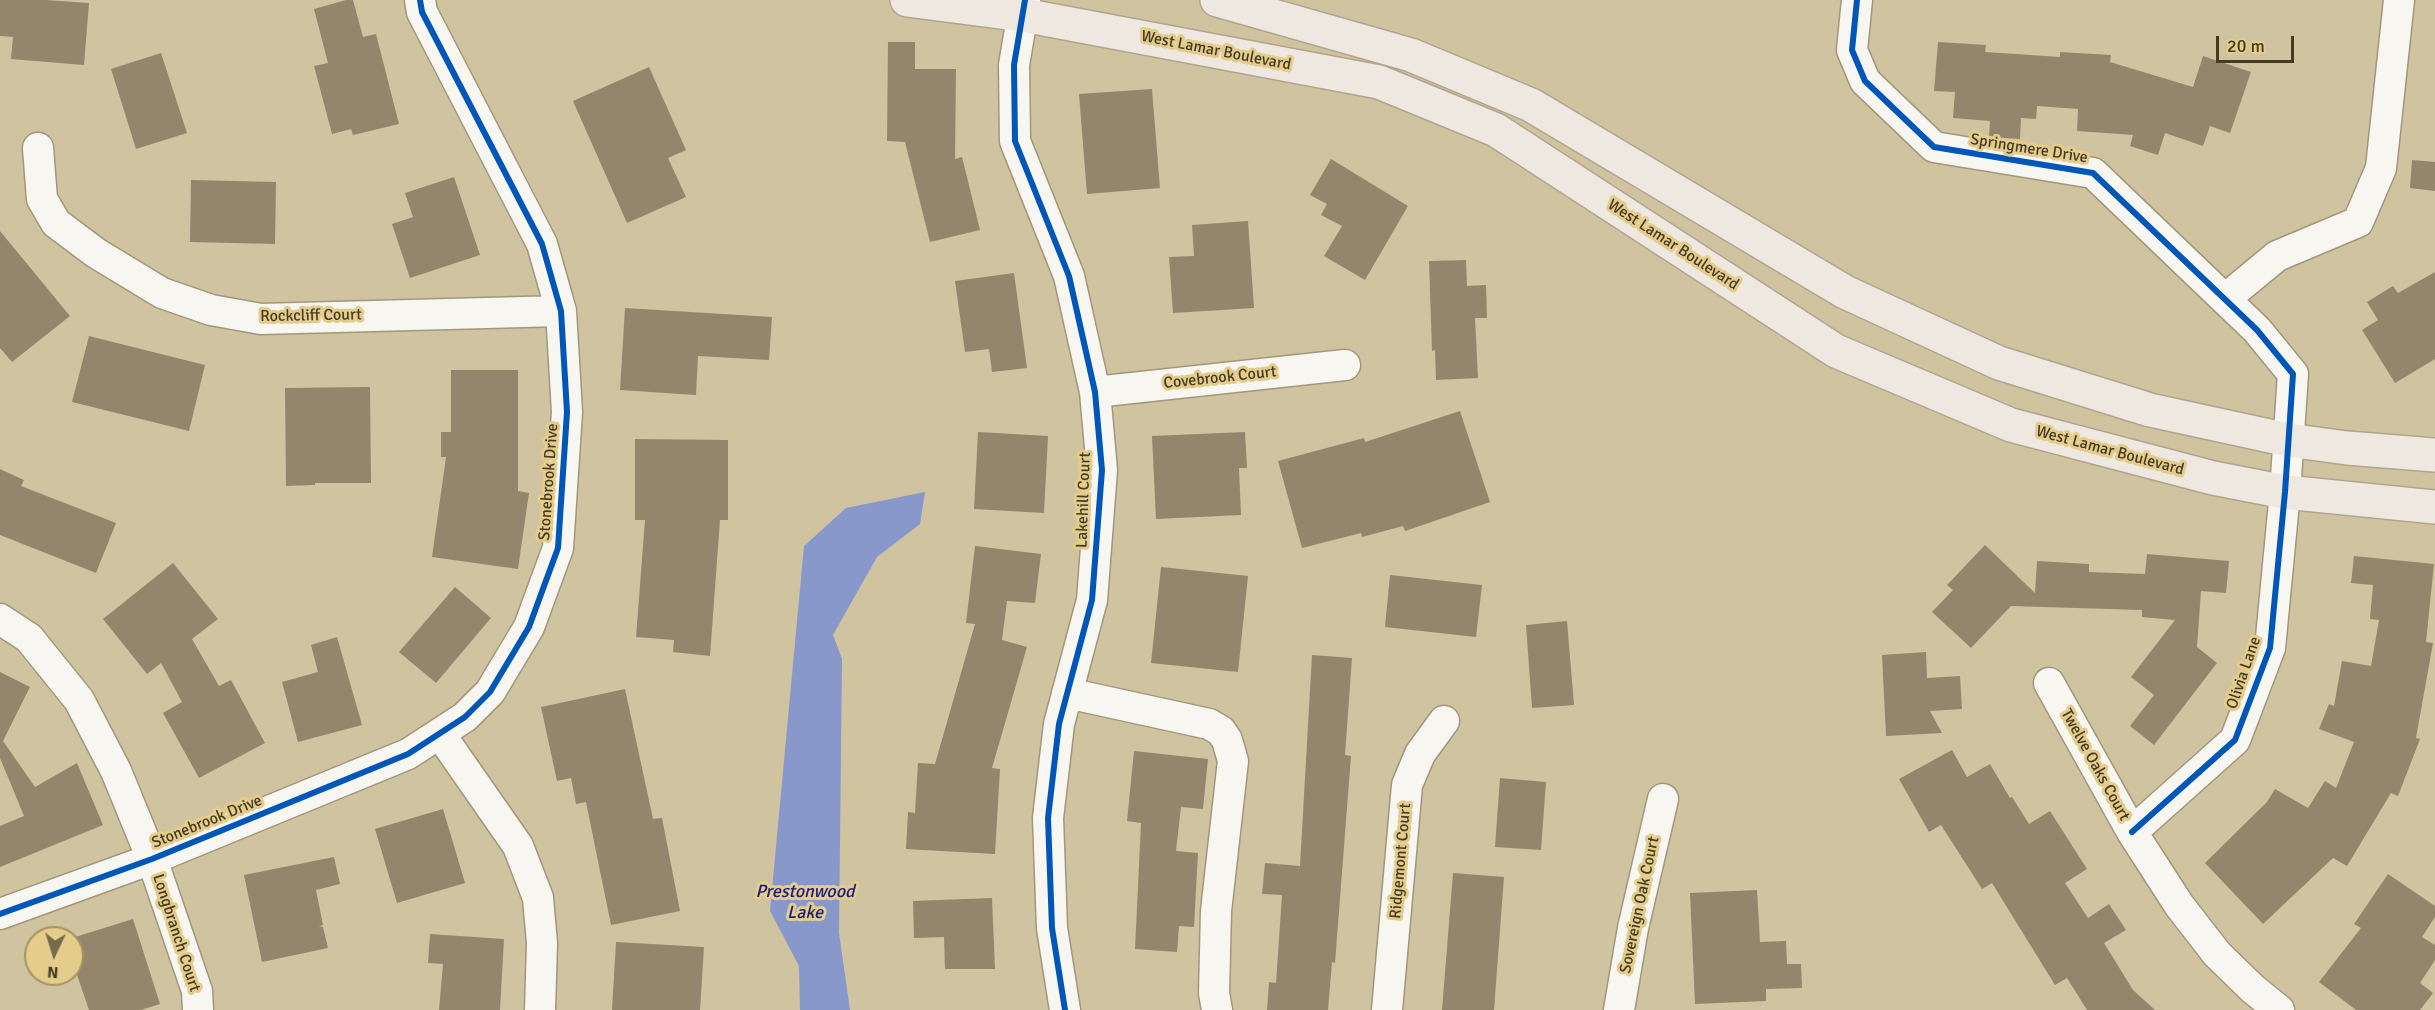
<!DOCTYPE html>
<style>
body{margin:0}
#map{position:relative;width:2435px;height:1010px;overflow:hidden;background:#cfc3a0;font-family:Signika,sans-serif}
canvas{display:block}
.north{position:absolute;left:24px;top:926px;width:60px;height:60px;box-sizing:border-box;background:#e3cc8c;border:2px solid #a49261;border-radius:50%;rotate:184deg;font-size:16px;font-weight:700;line-height:24px;text-align:center;color:#453b21}
.north::after{content:'';display:block;margin:auto;width:21px;height:27px;background:#756b4d;clip-path:polygon(50% 0,100% 100%,50% 72%,0 100%)}
.scale{position:absolute;left:2216px;top:36px;width:78px;height:27px;box-sizing:border-box;border:3px solid #453b21;border-top:0;padding-left:8px;font-size:18px;line-height:21px;white-space:nowrap;color:#453b21;-webkit-text-stroke:4px #e3cc8c;paint-order:stroke}
</style>
<div id="map">
<canvas width="2435" height="1010"></canvas>
<div class="north">N</div>
<div class="scale">20 m</div>
</div>
<script>
const context = document.querySelector('canvas').getContext('2d');
context.lineJoin = 'round';
function paint(path, color) {
  context.fillStyle = color;
  context.fill(path, 'evenodd');
}
function toPath(rows) {
  const path = new Path2D();
  for (const r of rows) {
    path.moveTo(r[0], r[1]);
    for (let i = 2; i < r.length; i += 2) path.lineTo(r[i], r[i + 1]);
  }
  return path;
}
function trace(path, color, width, dash) {
  context.strokeStyle = color;
  context.lineWidth = width;
  context.lineCap = dash ? 'butt' : 'round';
  context.setLineDash(dash || []);
  context.stroke(path);
}
function drawText(font, color, halo, rows, align = 'center') {
  context.font = font + ' Signika,sans-serif';
  context.lineWidth = 6;
  context.setLineDash([]);
  context.textBaseline = 'middle';
  context.strokeStyle = halo;
  context.fillStyle = color;
  for (const [text, x, y, turn = 0] of rows) {
    context.save();
    context.translate(x, y);
    context.rotate((+turn || 0) * Math.PI / 180);
    context.textAlign = isNaN(turn) ? turn : align;
    if (halo) context.strokeText(text, 0, 0);
    context.fillText(text, 0, 0);
    context.restore();
  }
}
paint(toPath([
 [925,492,920,524,877,557,833,635,842,659,839,933,850,1010,800,1010,799,966,770,911,804,546,846,508]
]), '#8998cb');
paint(toPath([
 [0,0,46,0,89,3,84,65,11,59,13,37,0,36],
 [346,0,353,0,363,37,376,34,399,124,353,135,351,129,332,134,314,66,328,63,314,9],
 [888,42,915,42,915,69,956,69,955,159,962,157,980,230,930,242,905,142,887,141],
 [1938,42,1986,45,1985,52,2060,57,2060,52,2111,55,2110,62,2193,87,2203,56,2251,72,2230,133,2210,126,2203,146,2165,133,2158,155,2130,146,2133,135,2077,131,2078,109,2037,106,2036,119,2021,118,2020,139,1989,137,1990,121,1953,118,1955,92,1934,91],
 [161,53,187,133,136,149,111,69],
 [649,67,686,150,668,158,686,197,627,223,573,101],
 [1152,89,1160,188,1087,194,1079,94],
 [1331,159,1408,206,1365,280,1324,256,1342,226,1321,215,1327,204,1310,195],
 [2412,160,2435,162,2435,191,2410,188],
 [454,177,480,255,410,278,392,224,413,217,405,193],
 [191,180,276,182,275,244,190,242],
 [1248,221,1254,308,1173,313,1169,257,1194,256,1192,225],
 [0,231,70,316,12,362,0,348],
 [1466,260,1467,286,1486,285,1487,318,1475,318,1478,378,1436,380,1435,350,1432,351,1429,261],
 [2435,272,2435,359,2395,383,2362,330,2378,320,2367,302,2393,286,2398,293],
 [1014,273,1027,368,992,372,989,349,965,352,955,281],
 [625,308,772,317,769,360,698,356,696,395,620,390],
 [89,336,205,365,189,431,72,402],
 [451,370,518,370,518,491,529,493,518,569,432,557,446,457,441,457,441,432,451,432],
 [370,387,371,483,315,483,315,485,286,486,285,388],
 [1460,411,1490,502,1405,531,1403,526,1362,537,1361,533,1302,548,1278,461,1364,438,1365,442],
 [978,432,1048,436,1044,513,974,509],
 [1245,432,1247,468,1239,468,1241,515,1156,519,1152,436],
 [635,439,728,440,728,520,720,520,710,656,673,652,674,640,636,637,645,520,635,520],
 [0,469,24,480,21,486,116,523,96,573,0,535],
 [1985,545,2035,593,2037,561,2089,564,2089,572,2145,574,2147,554,2229,561,2226,593,2201,591,2197,647,2217,663,2154,745,2130,726,2154,695,2131,677,2175,620,2142,617,2142,610,2011,606,1971,648,1932,612,1953,590,1947,585],
 [975,546,1041,554,1035,603,1007,601,1002,640,1027,647,992,768,1000,769,995,854,906,849,908,812,915,813,918,763,935,764,975,624,966,623],
 [2354,556,2434,564,2426,642,2433,643,2416,738,2420,739,2398,796,2391,793,2347,866,2333,858,2263,924,2205,863,2267,802,2275,789,2308,808,2325,781,2336,788,2354,742,2319,729,2329,704,2334,706,2342,661,2371,666,2379,620,2370,619,2373,585,2351,583],
 [173,563,218,619,192,639,219,686,231,680,265,743,199,778,163,713,182,702,161,663,147,674,103,619],
 [1161,567,1248,576,1238,672,1151,663],
 [1390,575,1482,585,1476,637,1385,627],
 [455,587,491,618,436,683,399,652],
 [1567,621,1574,705,1532,708,1526,625],
 [337,637,362,725,298,742,282,682,318,672,311,645],
 [1926,652,1927,678,1960,676,1962,709,1930,711,1942,733,1886,736,1882,655],
 [1312,655,1352,658,1345,755,1351,756,1335,963,1332,962,1328,1010,1267,1010,1269,982,1276,983,1282,895,1262,894,1265,863,1300,866],
 [0,672,30,687,3,741,35,787,77,763,103,825,0,867,0,826,24,816,0,758],
 [625,689,653,819,662,818,680,911,611,925,586,802,576,804,571,778,557,781,541,707],
 [1952,750,1967,777,1990,764,2010,798,2012,797,2029,824,2050,811,2087,869,2065,883,2088,918,2109,904,2126,930,2104,943,2133,990,2155,1010,2087,1010,2067,978,2055,985,1992,883,1982,889,1941,825,1929,832,1899,779],
 [1134,751,1208,759,1203,809,1181,807,1176,851,1198,853,1194,927,1179,926,1177,952,1135,949,1141,823,1127,821],
 [1500,778,1546,782,1541,850,1495,847],
 [443,809,465,883,397,903,375,829],
 [334,857,340,884,316,890,323,925,319,926,323,927,328,948,262,962,244,875],
 [1453,873,1504,877,1494,1010,1442,1010],
 [2388,874,2435,906,2435,917,2422,937,2435,945,2435,960,2420,983,2433,993,2420,1010,2356,1010,2319,982,2361,928,2354,924],
 [1757,890,1760,942,1786,941,1787,964,1801,964,1802,988,1766,989,1766,1001,1695,1004,1690,893],
 [992,898,995,969,945,969,944,937,914,938,913,901],
 [133,919,160,1004,141,1010,89,1010,72,960,72,938],
 [430,934,504,939,500,1010,439,1010,443,964,428,963],
 [616,942,704,947,700,1010,612,1010]
]), '#94866d');
const minor = toPath([
 [1025,0,1014,65,1015,141,1069,276,1095,392,1102,470,1092,600,1059,724,1048,818,1052,928,1065,1010],
 [1857,0,1852,50,1865,81,1934,147,2093,173,2257,330,2293,374,2285,492,2270,648,2235,740,2132,832],
 [38,148,42,199,56,223,96,253,162,293,211,310,261,319,561,311],
 [2225,299,2277,256,2358,222,2381,168,2399,0],
 [1095,392,1345,365],
 [0,619,29,638,79,700,116,771,152,859,197,991,198,1010],
 [2049,683,2132,832,2179,905,2217,954,2253,989,2279,1010],
 [1067,693,1209,724,1221,731,1227,740,1233,761,1216,911,1214,993,1217,1010],
 [440,734,518,846,538,898,542,943,540,1010],
 [0,914,152,859,408,754,465,717,490,692,529,627,558,548,567,412,561,311,542,244,422,12,420,0],
 [1387,1010,1407,785,1420,754,1444,721],
 [1619,1010,1633,928,1663,799]
]);
const major = toPath([
 [907,0,1023,15,1379,82,1496,130,1836,351,2011,425,2213,478,2285,492,2435,507],
 [1217,0,1411,55,1531,105,1845,292,1999,363,2150,410,2288,440,2347,448,2435,455]
]);
trace(minor, '#a1977c', 33);
trace(major, '#b3a490', 36);
trace(minor, '#f8f6f1', 30);
trace(major, '#eee8e1', 33);
trace(toPath([
 [1025,0,1014,65,1015,141,1069,276,1095,392,1102,470,1092,600,1059,724,1048,818,1052,928,1065,1010],
 [1857,0,1852,50,1865,81,1934,147,2093,173,2257,330,2293,374,2285,492,2270,648,2235,740,2132,832],
 [0,914,152,859,408,754,465,717,490,692,529,627,558,548,567,412,561,311,542,244,422,12,420,0]
]), '#0057b8', 6);
drawText('16px', '#453b21', '#e3cc8c', [
 ["West Lamar Boulevard",1216,51,11],
 ["Springmere Drive",2029,149,9],
 ["West Lamar Boulevard",1673,245,33],
 ["Rockcliff Court",311,316,-1],
 ["Covebrook Court",1220,378,-6],
 ["West Lamar Boulevard",2110,451,15],
 ["Stonebrook Drive",549,482,-86],
 ["Lakehill Court",1084,500,-88],
 ["Olivia Lane",2244,673,-71],
 ["Twelve Oaks Court",2095,765,61],
 ["Stonebrook Drive",207,822,-22],
 ["Ridgemont Court",1401,861,-85],
 ["Sovereign Oak Court",1640,905,-78],
 ["Longbranch Court",176,933,72]
]);
drawText('italic 18px', '#181d85', '#e3cc8c', [
 ["Prestonwood",805,892],
 ["Lake",805,913]
]);
</script>
